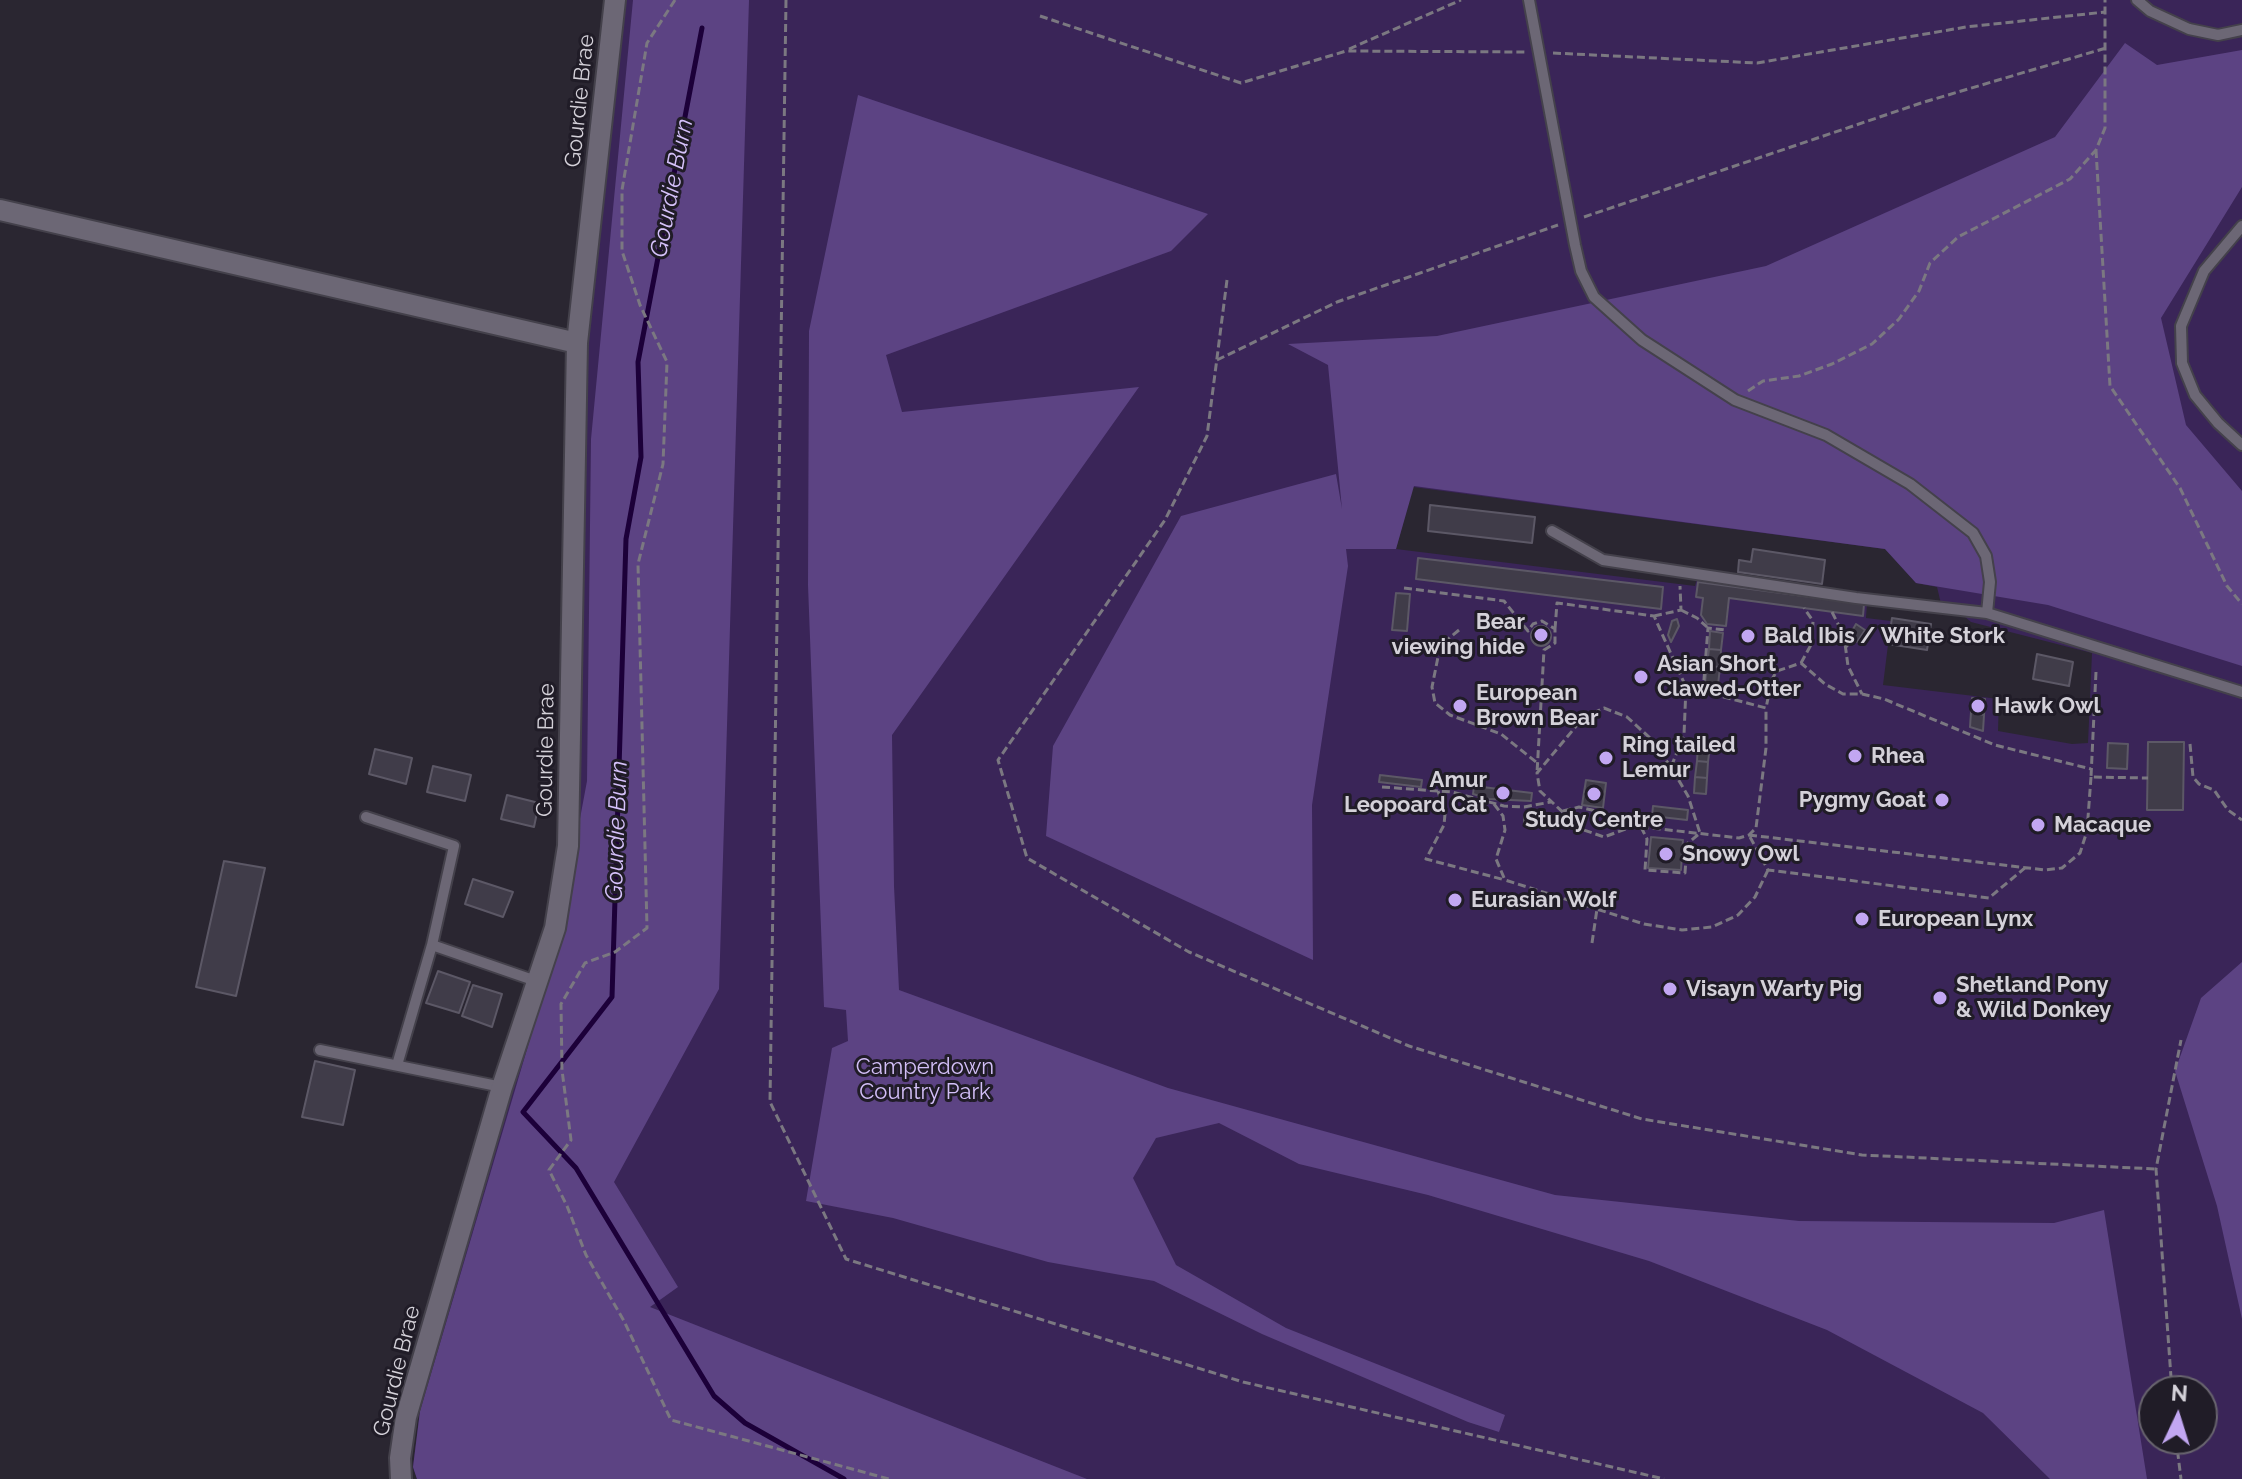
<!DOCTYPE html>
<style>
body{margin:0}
#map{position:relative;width:2242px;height:1479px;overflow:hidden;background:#2a2631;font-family:Raleway,sans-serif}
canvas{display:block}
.north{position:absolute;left:2138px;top:1375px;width:80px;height:80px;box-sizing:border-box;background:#201c27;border:2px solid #68646e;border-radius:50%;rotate:4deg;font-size:22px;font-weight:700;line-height:32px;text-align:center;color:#d4d1d9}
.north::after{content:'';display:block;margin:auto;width:28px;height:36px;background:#c2a7f2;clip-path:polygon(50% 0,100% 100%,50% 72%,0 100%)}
</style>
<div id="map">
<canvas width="2242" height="1479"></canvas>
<div class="north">N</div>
</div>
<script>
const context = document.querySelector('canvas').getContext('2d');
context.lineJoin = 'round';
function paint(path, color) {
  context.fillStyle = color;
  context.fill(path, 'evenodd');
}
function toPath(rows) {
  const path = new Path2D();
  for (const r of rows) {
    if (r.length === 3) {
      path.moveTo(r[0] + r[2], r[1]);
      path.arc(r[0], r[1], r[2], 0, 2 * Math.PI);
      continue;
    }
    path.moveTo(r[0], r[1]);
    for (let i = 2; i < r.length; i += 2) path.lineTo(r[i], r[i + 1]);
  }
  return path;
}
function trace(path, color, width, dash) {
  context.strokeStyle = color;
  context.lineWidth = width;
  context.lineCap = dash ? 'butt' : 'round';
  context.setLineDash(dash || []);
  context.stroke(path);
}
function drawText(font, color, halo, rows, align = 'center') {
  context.font = font + ' Raleway,sans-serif';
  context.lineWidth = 6;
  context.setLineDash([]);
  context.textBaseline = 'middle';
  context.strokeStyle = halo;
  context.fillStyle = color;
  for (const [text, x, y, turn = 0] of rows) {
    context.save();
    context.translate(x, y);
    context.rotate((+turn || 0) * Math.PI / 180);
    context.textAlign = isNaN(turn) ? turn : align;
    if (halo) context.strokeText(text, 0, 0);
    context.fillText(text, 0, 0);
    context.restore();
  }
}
paint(toPath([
 [615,0,2242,0,2242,1479,417,1479,413,1467,420,1411,502,1087,555,928,577,343],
 [1413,487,1885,549,1916,583,1937,587,1942,608,1957,610,1971,622,2092,653,2088,743,2072,744,1998,731,1999,699,1883,685,1891,621,1866,618,1867,603,1697,579,1695,586,1396,549],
 [2154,1391,2202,1391,2202,1439,2154,1439]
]), '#3a2558');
paint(toPath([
 [633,0,749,0,719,989,614,1182,678,1287,650,1307,1087,1479,417,1479,413,1467,420,1411,554,958,587,781,591,439],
 [2125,43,2157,65,2242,50,2242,187,2161,318,2186,425,2242,491,2242,666,2048,605,1916,583,1885,549,1414,486,1396,549,1346,549,1348,566,1312,805,1313,960,1046,836,1053,746,1181,516,1336,474,1342,509,1328,365,1288,344,1437,336,1766,266,2055,137],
 [858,95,1208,214,1171,251,886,355,902,412,1139,387,892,735,894,886,899,990,1168,1088,1555,1195,1799,1221,2054,1223,2104,1210,2147,1479,2050,1479,1983,1413,1827,1330,1649,1261,1428,1195,1299,1164,1219,1123,1156,1138,1133,1178,1176,1265,1286,1328,1505,1415,1499,1432,1468,1422,1262,1334,1154,1281,1048,1262,893,1218,806,1201,832,1048,848,1041,846,1010,824,1007,808,585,809,331],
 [2242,962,2242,1319,2217,1206,2175,1071,2201,998]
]), '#5c4383');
trace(toPath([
 [702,28,638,362,641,457,626,539,612,997,523,1112,576,1168,714,1396,745,1423,844,1479]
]), '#1c0039', 5);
const building = toPath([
 [1430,505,1535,517,1532,543,1428,531,1430,505],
 [1753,549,1825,560,1822,584,1738,572,1739,560,1751,562,1753,549],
 [1418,558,1663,587,1661,609,1416,579,1418,558],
 [1698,582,1864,604,1863,616,1729,598,1726,626,1707,624,1701,615,1703,598,1696,597,1698,582],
 [1396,593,1410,594,1407,631,1392,630,1396,593],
 [1892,618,1931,624,1927,650,1888,644,1892,618],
 [1677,619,1679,626,1671,642,1668,635,1672,621,1677,619],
 [1856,624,1865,630,1857,642,1849,636,1856,624],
 [1541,636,10],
 [1710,631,1723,633,1721,650,1709,649,1710,631],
 [1709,649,1721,650,1720,667,1707,666,1709,649],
 [2037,654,2073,662,2069,686,2033,679,2037,654],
 [1707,666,1720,667,1718,685,1705,683,1707,666],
 [1972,698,1985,699,1984,715,1971,712,1972,698],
 [1971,712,1984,715,1983,731,1970,727,1971,712],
 [2148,742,2184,742,2183,810,2147,810,2148,742],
 [2108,743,2128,744,2127,769,2107,768,2108,743],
 [1698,745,1710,746,1708,762,1697,761,1698,745],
 [375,749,412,758,406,784,369,774,375,749],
 [1697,761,1708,762,1707,778,1695,777,1697,761],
 [433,766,471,775,465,801,427,792,433,766],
 [1380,775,1422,780,1421,787,1379,782,1380,775],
 [1695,777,1707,778,1706,794,1694,793,1695,777],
 [1586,780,1606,783,1603,808,1582,805,1586,780],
 [1474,786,1532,793,1531,801,1489,799,1473,794,1474,786],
 [507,795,539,803,534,827,501,819,507,795],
 [1653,806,1688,810,1687,820,1652,816,1653,806],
 [1524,817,1543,817,1543,826,1524,825,1524,817],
 [1651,837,1683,840,1681,870,1648,868,1651,837],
 [224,861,265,868,236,996,196,987,224,861],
 [473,879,513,892,503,917,465,904,473,879],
 [438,971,470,982,459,1013,426,1003,438,971],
 [473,985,502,994,492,1027,462,1016,473,985],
 [315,1061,355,1070,343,1125,302,1117,315,1061]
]);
paint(building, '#403c49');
trace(building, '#5c5866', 2);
const service = toPath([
 [1529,0,1575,245,1581,271,1594,297,1642,340,1735,400,1826,435,1910,484,1973,533,1986,556,1990,582,1987,613,2242,692],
 [2137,0,2150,11,2189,29,2218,35,2242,30],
 [2242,226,2204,271,2181,326,2182,363,2195,395,2218,423,2242,445],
 [1552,531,1603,560,1856,598,1987,613],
 [366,817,454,846,432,945,536,981],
 [320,1050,502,1087],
 [397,1065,432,945]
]);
const tertiary = toPath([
 [0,210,577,343],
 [401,1479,400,1458,406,1417,502,1087,555,928,568,846,577,343,615,0]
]);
trace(service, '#44414b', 14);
trace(tertiary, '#44414b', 24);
trace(toPath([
 [675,0,647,43,622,190,622,251,640,305,667,362,663,464,638,564,647,928,615,952,585,963,561,1004,562,1070,571,1140,549,1170,567,1206,586,1255,624,1321,671,1420,889,1479],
 [786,0,770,1102,846,1259,1243,1382,1664,1479],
 [1040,16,1241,83,1346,51,1526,52],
 [1349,49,1461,0],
 [1553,53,1757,63,1966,27,2105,12],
 [2096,150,2110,386,2180,488,2227,586,2242,604],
 [1584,217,1921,103,2106,48],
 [1227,280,1207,436,1165,520,998,760,1027,858,1189,952,1409,1046,1642,1119,1862,1155,2156,1169],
 [1217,360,1337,302,1558,225],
 [1748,391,1763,381,1799,376,1832,364,1872,344,1899,319,1919,291,1930,263,1958,237,2070,179,2096,150,2105,128,2105,0],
 [1404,588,1504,601,1528,631,1533,624,1542,621,1555,629,1555,643,1544,650,1537,773],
 [1681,610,1697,618,1707,627],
 [1832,612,1844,636,1848,666,1862,694],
 [1654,616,1681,610,1680,586],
 [1555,629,1557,603,1654,616,1686,687],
 [1459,630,1448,639,1438,657,1432,687,1435,703,1450,715,1501,734,1536,762],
 [1845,648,1853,639],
 [1801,663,1812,643,1813,621,1804,608],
 [2096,672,2091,777,2148,778],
 [1703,692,1708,628,1725,630],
 [2190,744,2193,777,2199,784,2214,790,2228,810,2242,820],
 [1671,767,1650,738,1627,717,1604,708,1583,718,1537,773,1540,791,1581,829,1604,837,1634,826,1739,838,1749,835,1756,828,1766,748,1766,708],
 [1382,787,1452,792,1504,806,1524,807,1551,802],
 [1438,791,1445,814,1444,825,1426,859,1505,880],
 [1494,804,1503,816,1505,830,1496,859,1505,880,1644,924,1682,930,1712,927,1738,915,1755,897,1768,870],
 [1563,811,1579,807,1605,813,1625,828],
 [1641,827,1647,839,1645,870,1685,873,1687,844,1700,833,1688,796,1671,767,1684,735,1686,687,1766,708,1772,679,1777,671,1801,663,1825,684,1843,694,1862,694,1884,699,1995,745,2091,769],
 [1749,835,2045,870,2062,868,2080,853,2087,831,2091,777],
 [1750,837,1768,870,1989,898,2026,867],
 [1592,943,1597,909],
 [2172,1391,2156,1169,2181,1040],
 [2176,1439,2181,1479]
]), '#7b7881', 3, [8, 4]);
trace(service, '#6c6775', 10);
trace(tertiary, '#6c6775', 20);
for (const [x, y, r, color] of [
 [1541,635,8,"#c2a7f2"],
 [1748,636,8,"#c2a7f2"],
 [1641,677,8,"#c2a7f2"],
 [1460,706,8,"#c2a7f2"],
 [1978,706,8,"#c2a7f2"],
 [1855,756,8,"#c2a7f2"],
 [1606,758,8,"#c2a7f2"],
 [1503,793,8,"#c2a7f2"],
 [1594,794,8,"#c2a7f2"],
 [1942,800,8,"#c2a7f2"],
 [2038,825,8,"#c2a7f2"],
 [1666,854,8,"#c2a7f2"],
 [1455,900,8,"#c2a7f2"],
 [1862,919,8,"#c2a7f2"],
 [1670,989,8,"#c2a7f2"],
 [1940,998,8,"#c2a7f2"]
]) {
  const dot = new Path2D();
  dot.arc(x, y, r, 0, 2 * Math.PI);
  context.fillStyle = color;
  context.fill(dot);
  trace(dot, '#201c27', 3);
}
drawText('22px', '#d4d1d9', '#201c27', [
 ["Gourdie Brae",580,101,-84],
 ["Gourdie Brae",546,750,-89],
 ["Gourdie Brae",397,1371,-76]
]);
drawText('bold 22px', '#d4d1d9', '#201c27', [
 ["Bear",1525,622,"right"],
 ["viewing hide",1525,647,"right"],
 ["Bald Ibis / White Stork",1764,636],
 ["Asian Short",1657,664],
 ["Clawed-Otter",1657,689],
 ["European",1476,693],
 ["Brown Bear",1476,718],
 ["Hawk Owl",1994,706],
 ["Ring tailed",1622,745],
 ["Lemur",1622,770],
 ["Rhea",1871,756],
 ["Amur",1487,780,"right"],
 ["Leopoard Cat",1487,805,"right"],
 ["Pygmy Goat",1926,800,"right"],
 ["Study Centre",1594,820,"center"],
 ["Macaque",2054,825],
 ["Snowy Owl",1682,854],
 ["Eurasian Wolf",1471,900],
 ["European Lynx",1878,919],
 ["Shetland Pony",1956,985],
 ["& Wild Donkey",1956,1010],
 ["Visayn Warty Pig",1686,989]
], 'left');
drawText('22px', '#d3bff8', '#201c27', [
 ["Camperdown",925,1067],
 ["Country Park",925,1092]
]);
drawText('italic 24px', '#d5c1fa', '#201c27', [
 ["Gourdie Burn",672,188,-79],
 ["Gourdie Burn",617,831,-88]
]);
</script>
